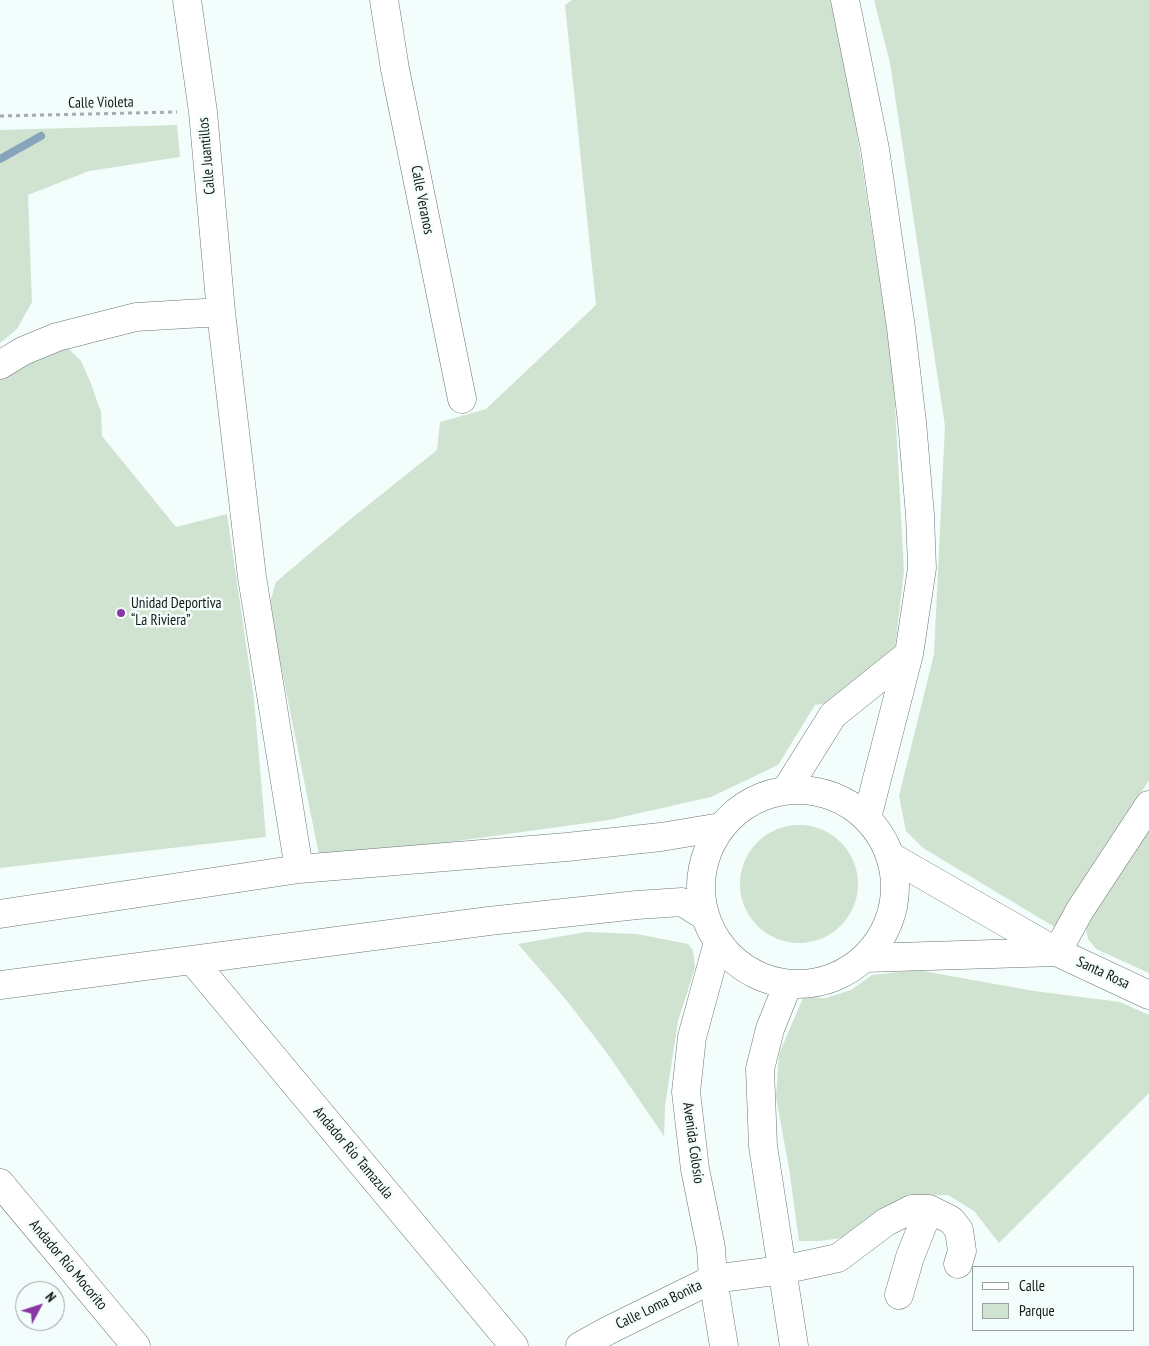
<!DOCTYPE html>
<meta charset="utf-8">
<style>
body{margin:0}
#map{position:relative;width:1149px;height:1346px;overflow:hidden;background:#f3fdfc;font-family:"PT Sans Narrow",sans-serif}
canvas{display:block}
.legend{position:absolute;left:972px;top:1266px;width:162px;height:65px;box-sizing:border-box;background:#f3fdfc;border:1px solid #9aa1a0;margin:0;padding:6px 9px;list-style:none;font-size:15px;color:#141817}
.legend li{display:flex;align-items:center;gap:10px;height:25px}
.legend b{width:25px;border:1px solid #9aa1a0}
.north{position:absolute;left:15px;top:1281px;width:50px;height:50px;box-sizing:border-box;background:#f3fdfc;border:1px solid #9aa1a0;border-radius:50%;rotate:50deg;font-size:14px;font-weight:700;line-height:20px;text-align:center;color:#141817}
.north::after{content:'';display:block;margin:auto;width:18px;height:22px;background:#8a36a3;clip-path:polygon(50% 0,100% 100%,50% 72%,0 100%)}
</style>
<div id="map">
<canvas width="1149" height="1346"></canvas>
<ul class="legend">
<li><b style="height:6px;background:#fff"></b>Calle</li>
<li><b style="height:14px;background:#d0e3d0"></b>Parque</li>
</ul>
<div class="north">N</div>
</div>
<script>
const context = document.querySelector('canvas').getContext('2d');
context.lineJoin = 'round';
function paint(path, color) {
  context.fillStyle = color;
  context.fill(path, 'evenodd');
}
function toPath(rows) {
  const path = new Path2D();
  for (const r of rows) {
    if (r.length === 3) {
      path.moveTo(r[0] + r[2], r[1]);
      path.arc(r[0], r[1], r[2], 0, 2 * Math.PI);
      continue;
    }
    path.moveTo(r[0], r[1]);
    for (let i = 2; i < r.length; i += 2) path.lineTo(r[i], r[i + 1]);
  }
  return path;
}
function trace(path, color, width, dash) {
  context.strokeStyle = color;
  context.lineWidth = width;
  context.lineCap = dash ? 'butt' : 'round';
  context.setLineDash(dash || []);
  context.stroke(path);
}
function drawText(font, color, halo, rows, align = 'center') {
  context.font = font + ' "PT Sans Narrow",sans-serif';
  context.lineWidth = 5;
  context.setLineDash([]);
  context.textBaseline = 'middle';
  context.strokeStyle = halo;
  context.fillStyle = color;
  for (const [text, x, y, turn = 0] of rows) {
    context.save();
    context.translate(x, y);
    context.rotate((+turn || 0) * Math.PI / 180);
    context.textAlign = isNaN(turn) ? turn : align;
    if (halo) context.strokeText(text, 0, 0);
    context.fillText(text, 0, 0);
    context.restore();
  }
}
paint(toPath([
 [572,0,830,0,845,56,893,368,904,571,892,674,840,702,815,705,778,765,711,797,609,820,320,860,279,656,267,612,276,582,347,522,437,450,440,422,486,409,596,305,565,5],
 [874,0,1149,0,1149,780,1058,929,923,848,906,831,899,796,934,654,945,426,890,63],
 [177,125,180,157,89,171,28,195,32,302,17,329,0,343,0,130],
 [64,344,81,361,90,381,101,412,102,436,176,527,227,514,254,699,266,837,0,868,0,376],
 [1149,816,1149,973,1096,949,1088,939,1085,924],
 [799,884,59],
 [586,932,637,934,688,944,693,950,695,968,678,1021,665,1106,664,1136,607,1053,567,1001,518,944],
 [917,970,1034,991,1120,1002,1149,1015,1149,1093,999,1243,974,1211,948,1195,919,1196,850,1237,819,1241,799,1241,789,1168,776,1097,779,1054,803,998,826,998,851,990,872,975]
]), '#d0e3d0');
trace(toPath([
 [0,159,41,136]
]), '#86a4bc', 8);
const minor = toPath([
 [187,0,203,112,221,312,252,577,299,869],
 [384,0,395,69,462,399],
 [845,0,875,149,901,328,912,422,920,515,922,568,909,654],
 [0,365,23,351,57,337,136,317,221,312],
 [786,790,833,715,909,654,867,818],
 [798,887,97],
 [0,914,299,869,567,847,661,837,721,827],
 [718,942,692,1037,686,1092,695,1169,711,1248,713,1279,724,1346],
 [1057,952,1080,910,1149,805],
 [865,958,1057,952,890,856],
 [192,960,514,1346],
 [788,984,770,1029,760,1069,763,1146,794,1346],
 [0,985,489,921,637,905,682,902,706,917],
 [0,1183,136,1346],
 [899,1295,910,1257,929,1209],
 [580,1346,609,1330,713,1279,782,1270,838,1258,886,1222,912,1209,929,1209,951,1220,959,1230,962,1251,958,1264]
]);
const major = toPath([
 [1057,952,1149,995]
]);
trace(minor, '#6c7575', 29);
trace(major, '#6c7575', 29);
trace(toPath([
 [0,116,177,112]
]), '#a6aead', 3, [4, 4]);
trace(minor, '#fff', 28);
trace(major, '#fff', 28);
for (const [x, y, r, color] of [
 [121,613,5,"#8a36a3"]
]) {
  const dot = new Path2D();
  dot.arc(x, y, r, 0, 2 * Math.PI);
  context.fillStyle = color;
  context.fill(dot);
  trace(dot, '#f3fdfc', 2);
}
drawText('15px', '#141817', '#f3fdfc', [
 ["Calle Violeta",101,103,-1],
 ["Calle Juantillos",207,156,-95],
 ["Calle Veranos",422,200,79],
 ["Santa Rosa",1103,973,25],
 ["Avenida Colosio",693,1143,82],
 ["Andador Río Tamazula",353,1153,50],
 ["Andador Río Mocorito",68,1265,50],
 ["Calle Loma Bonita",659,1305,-26]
]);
drawText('15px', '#141817', '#f3fdfc', [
 ["Unidad Deportiva",131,604],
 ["“La Riviera”",131,621]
], 'left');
</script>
